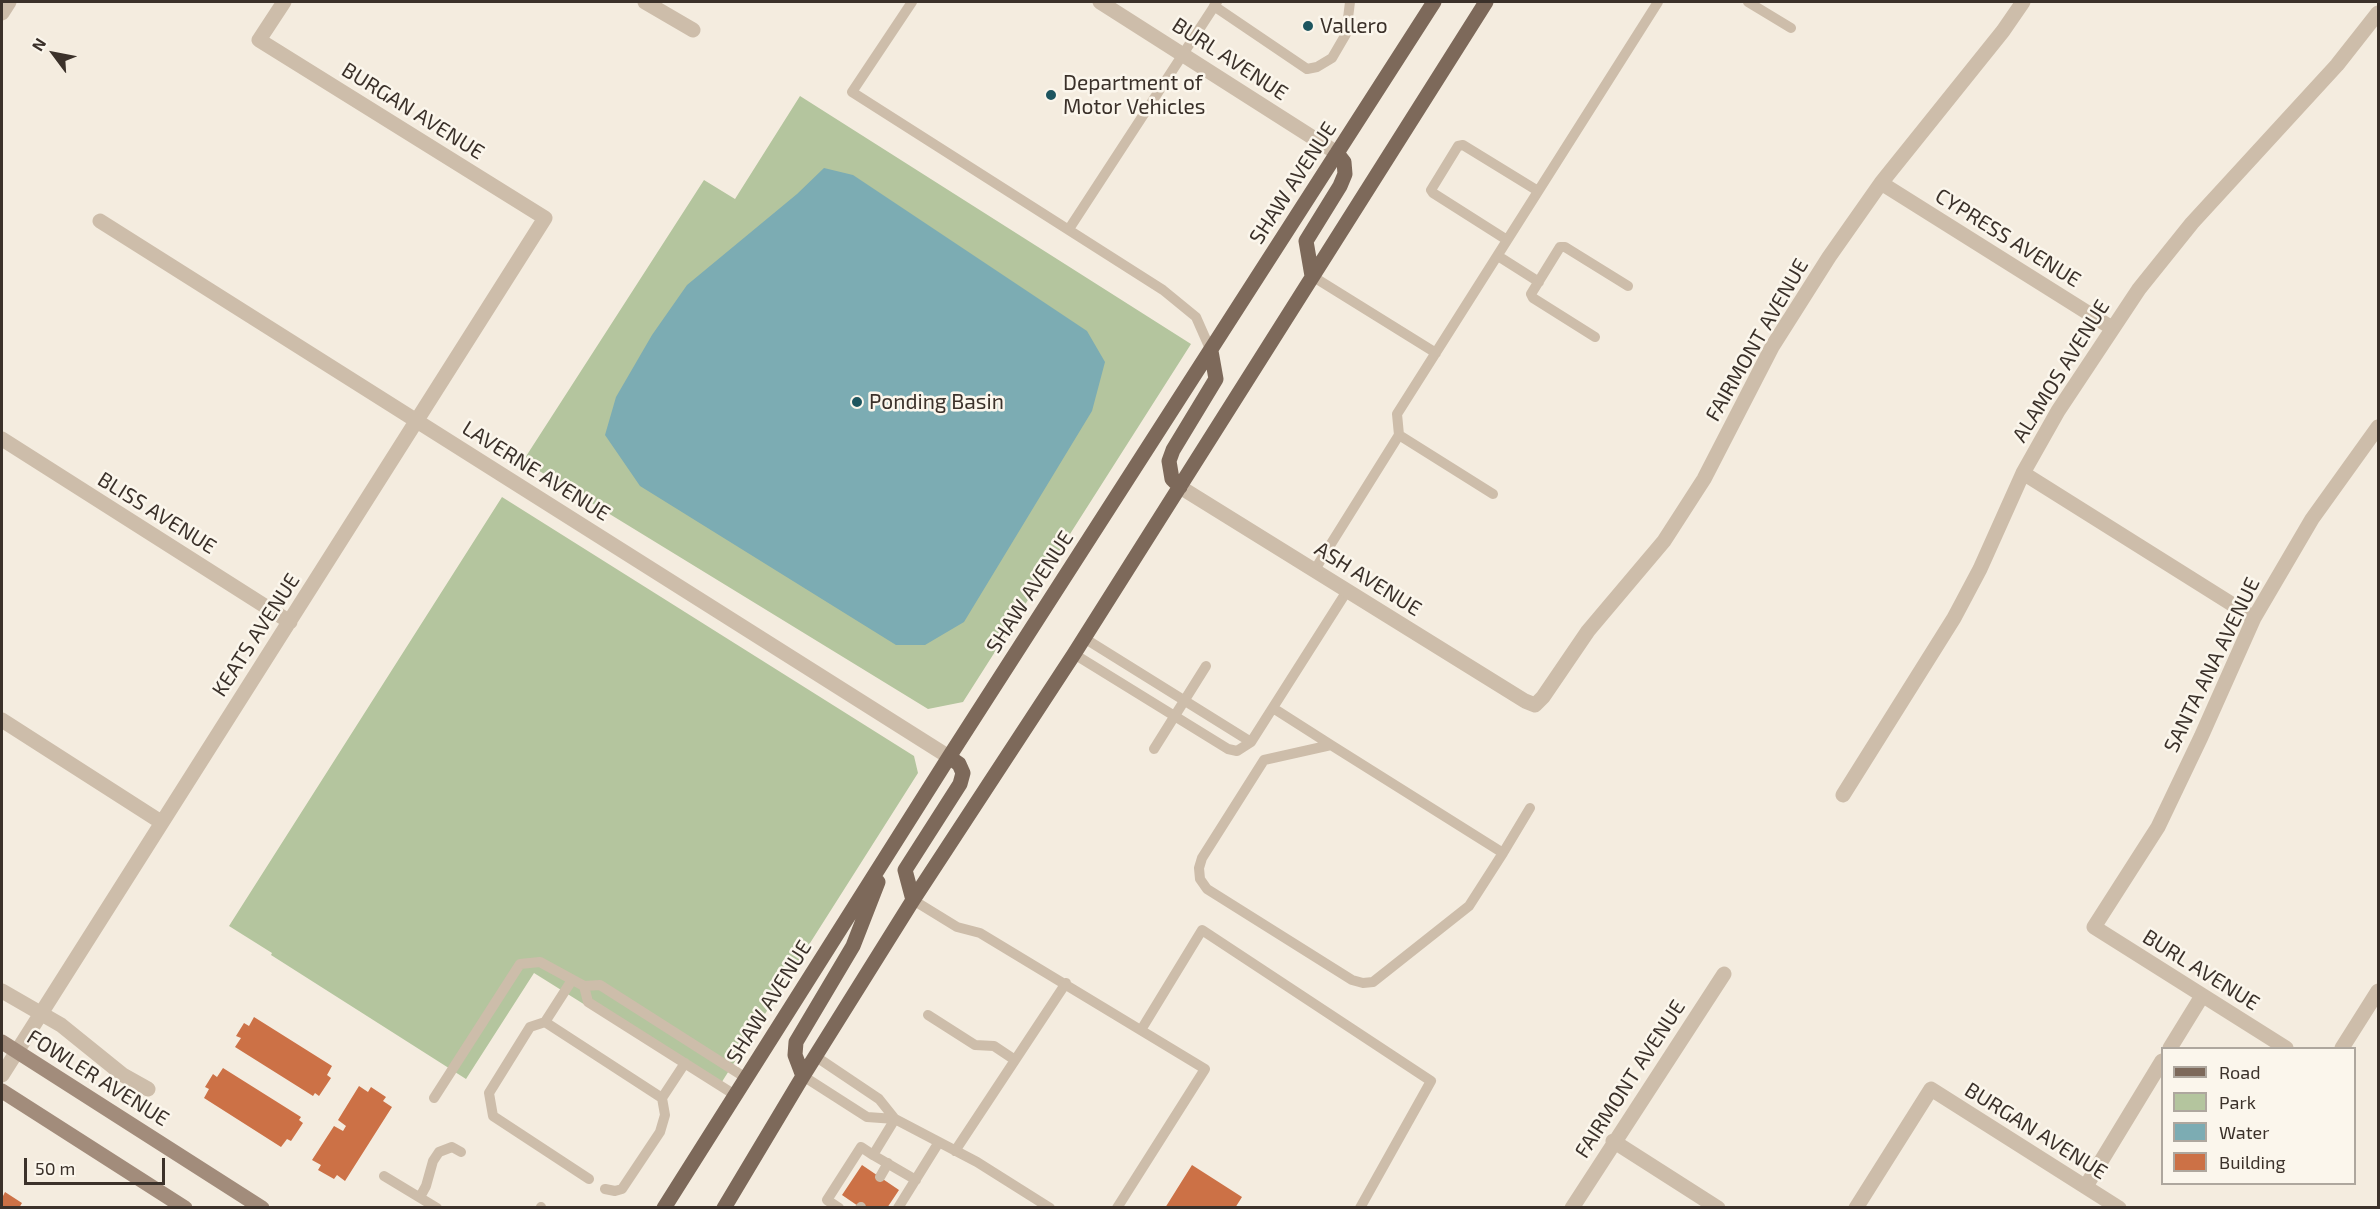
<!DOCTYPE html>
<style>
body{margin:0}
#map{position:relative;width:2380px;height:1209px;overflow:hidden;background:#f4ecdf;font-family:"Exo 2",sans-serif}
canvas{display:block}
.frame{position:absolute;inset:0;border:3px solid #3b312a;pointer-events:none}
.legend{position:absolute;left:2161px;top:1047px;width:195px;height:138px;box-sizing:border-box;background:#fbf6ec;border:2px solid #aea79e;margin:0;padding:8px 10px;list-style:none;font-size:18px;color:#3b312a}
.legend li{display:flex;align-items:center;gap:12px;height:30px}
.legend b{width:30px;border:2px solid #aea79e}
.north{position:absolute;left:24px;top:24px;width:60px;height:60px;-webkit-text-stroke:4px #fbf6ec;paint-order:stroke;rotate:302deg;font-size:16px;font-weight:700;line-height:24px;text-align:center;color:#3b312a}
.north::after{content:'';display:block;margin:auto;width:21px;height:27px;background:#3b312a;clip-path:polygon(50% 0,100% 100%,50% 72%,0 100%)}
.scale{position:absolute;left:24px;top:1158px;width:141px;height:27px;box-sizing:border-box;border:3px solid #3b312a;border-top:0;padding-left:8px;font-size:18px;line-height:21px;white-space:nowrap;color:#3b312a;-webkit-text-stroke:4px #fbf6ec;paint-order:stroke}
</style>
<div id="map">
<canvas width="2380" height="1209"></canvas>
<div class="frame"></div>
<ul class="legend">
<li><b style="height:8px;background:#7d695a"></b>Road</li>
<li><b style="height:16px;background:#b4c59e"></b>Park</li>
<li><b style="height:16px;background:#7cacb3"></b>Water</li>
<li><b style="height:16px;background:#cc7146"></b>Building</li>
</ul>
<div class="north">N</div>
<div class="scale">50 m</div>
</div>
<script>
const context = document.querySelector('canvas').getContext('2d');
context.lineJoin = 'round';
function paint(path, color) {
  context.fillStyle = color;
  context.fill(path, 'evenodd');
}
function toPath(rows) {
  const path = new Path2D();
  for (const r of rows) {
    path.moveTo(r[0], r[1]);
    for (let i = 2; i < r.length; i += 2) path.lineTo(r[i], r[i + 1]);
  }
  return path;
}
function trace(path, color, width, dash) {
  context.strokeStyle = color;
  context.lineWidth = width;
  context.lineCap = dash ? 'butt' : 'round';
  context.setLineDash(dash || []);
  context.stroke(path);
}
function drawText(font, color, halo, rows, align = 'center') {
  context.font = font + ' "Exo 2",sans-serif';
  context.lineWidth = 5;
  context.setLineDash([]);
  context.textBaseline = 'middle';
  context.strokeStyle = halo;
  context.fillStyle = color;
  for (const [text, x, y, turn = 0] of rows) {
    context.save();
    context.translate(x, y);
    context.rotate((+turn || 0) * Math.PI / 180);
    context.textAlign = isNaN(turn) ? turn : align;
    if (halo) context.strokeText(text, 0, 0);
    context.fillText(text, 0, 0);
    context.restore();
  }
}
paint(toPath([
 [800,96,1191,344,963,702,928,709,523,461,704,180,735,199],
 [502,497,914,756,918,773,718,1088,534,973,466,1079,271,955,272,953,229,926]
]), '#b4c59e');
paint(toPath([
 [824,168,853,175,1087,331,1105,362,1092,411,964,622,925,645,896,645,640,486,605,435,616,397,652,335,687,285,797,194]
]), '#7cacb3');
paint(toPath([
 [254,1017,332,1066,327,1075,331,1078,319,1096,315,1093,313,1096,235,1047,241,1038,236,1036,244,1023,249,1026],
 [223,1068,301,1117,299,1120,303,1123,291,1141,287,1139,281,1147,204,1098,209,1089,205,1087,213,1074,217,1077],
 [359,1086,368,1092,371,1087,386,1097,383,1101,392,1107,345,1181,337,1175,334,1179,318,1170,321,1165,312,1160,334,1126,343,1131,346,1126,338,1120],
 [862,1165,899,1190,887,1208,861,1208,842,1195],
 [1192,1165,1242,1197,1235,1208,1165,1208],
 [5,1192,22,1203,19,1208,2,1208,2,1198]
]), '#cc7146');
trace(toPath([
 [912,2,852,92,1163,290,1196,317,1211,351],
 [1748,2,1791,28],
 [1214,6,1307,69,1317,67,1332,58,1346,34,1350,2],
 [1069,229,1217,2],
 [1507,240,1433,193,1431,190,1458,146,1463,145,1538,191],
 [1498,256,1539,282],
 [1312,276,1436,353],
 [1595,337,1533,298,1531,294,1560,247,1565,247,1628,286],
 [1399,435,1493,494],
 [1314,571,1399,435,1397,414,1658,2],
 [1084,638,1251,742],
 [1074,654,1228,749,1237,751,1251,742,1347,591],
 [1273,708,1331,745],
 [1331,745,1503,853,1469,906,1373,982,1363,983,1352,980,1207,889,1200,879,1199,868,1202,858,1264,760,1331,745],
 [1154,749,1206,666],
 [1503,853,1530,808],
 [913,900,957,927,980,933,1205,1069,1117,1208],
 [584,986,588,1002,735,1095],
 [928,1015,975,1045,994,1046,1015,1060],
 [545,1022,572,980],
 [1141,1030,1202,930,1431,1081,1360,1208],
 [803,1076,867,1117,895,1119,879,1099,815,1056],
 [434,1098,520,964,540,962,584,986,600,985,746,1078],
 [955,1151,1066,983],
 [873,1155,916,1180],
 [384,1176,437,1208],
 [880,1177,888,1163],
 [589,1179,493,1116,489,1093,530,1027,545,1022,662,1098],
 [605,1189,615,1191,622,1189,660,1132,665,1115,662,1098,685,1063],
 [420,1197,426,1186,433,1161,439,1152,452,1147,461,1152],
 [541,1207,541,1208],
 [839,1208,827,1200,861,1147,873,1155,895,1119,977,1162,1050,1208],
 [860,1208,861,1207],
 [898,1208,939,1142]
]), '#cdbdaa', 10);
trace(toPath([
 [645,2,693,30],
 [1100,2,1337,153],
 [2,13,9,2],
 [1881,183,2112,328],
 [100,221,949,757],
 [2,439,290,622],
 [2023,473,2254,618],
 [1180,487,1525,701,1535,705,1543,697,1588,631,1664,541,1704,479,1772,347,1829,257,1881,183,2003,31,2023,2],
 [2,720,161,822],
 [1843,795,1954,618,1980,569,2023,473,2058,411,2139,289,2192,223,2337,65,2378,13],
 [2,991,61,1025,123,1075,148,1089],
 [2170,1048,2202,996],
 [2286,1048,2094,927,2158,827,2201,737,2254,618,2312,519,2378,427],
 [2342,1048,2378,991],
 [2,1075,545,218,259,40,284,2],
 [1613,1141,1718,1208],
 [2086,1186,2162,1061],
 [1572,1208,1724,974],
 [1856,1208,1931,1089,2119,1208]
]), '#cdbdaa', 15);
trace(toPath([
 [2,1042,262,1208],
 [2,1091,185,1208]
]), '#a28c7b', 15);
trace(toPath([
 [1312,276,1306,241,1340,186,1345,174,1344,162,1337,153],
 [1180,487,1172,479,1169,461,1173,450,1216,379,1211,351],
 [913,900,905,870,960,784,963,773,959,764,949,757],
 [803,1076,795,1055,796,1042,853,946,878,882],
 [664,1208,949,757,1434,2],
 [724,1208,803,1076,913,900,1074,654,1486,2]
]), '#7d695a', 15);
for (const [x, y, r, color] of [
 [1308,26,6,"#1d555f"],
 [1051,95,6,"#1d555f"],
 [857,402,6,"#1d555f"]
]) {
  const dot = new Path2D();
  dot.arc(x, y, r, 0, 2 * Math.PI);
  context.fillStyle = color;
  context.fill(dot);
  trace(dot, '#fbf6ec', 2);
}
drawText('21px', '#3b312a', '#fbf6ec', [
 ["Vallero",1320,26],
 ["Department of",1063,83],
 ["Motor Vehicles",1063,107],
 ["Ponding Basin",869,402]
], 'left');
drawText('21px', '#3b312a', '#fbf6ec', [
 ["BURL AVENUE",1230,59,33],
 ["BURGAN AVENUE",413,111,32],
 ["SHAW AVENUE",1293,183,-57],
 ["CYPRESS AVENUE",2008,238,32],
 ["FAIRMONT AVENUE",1757,340,-60],
 ["ALAMOS AVENUE",2061,371,-58],
 ["LAVERNE AVENUE",536,471,32],
 ["BLISS AVENUE",157,513,32],
 ["ASH AVENUE",1368,579,32],
 ["SHAW AVENUE",1030,592,-57],
 ["KEATS AVENUE",256,635,-57],
 ["SANTA ANA AVENUE",2212,665,-64],
 ["BURL AVENUE",2201,970,32],
 ["SHAW AVENUE",769,1002,-58],
 ["FOWLER AVENUE",98,1078,32],
 ["FAIRMONT AVENUE",1630,1079,-57],
 ["BURGAN AVENUE",2036,1131,32]
]);
</script>
